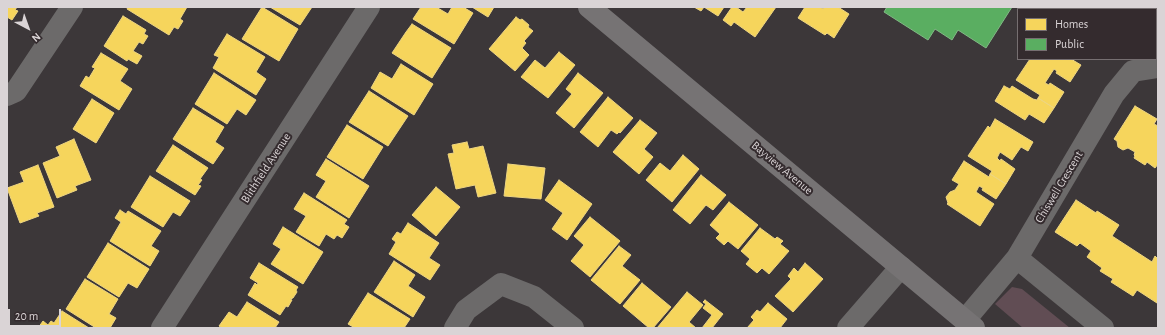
<!DOCTYPE html>
<style>
body{margin:0}
#map{position:relative;width:1165px;height:335px;overflow:hidden;background:#3c3739;font-family:"Alegreya Sans",sans-serif}
canvas{display:block}
.frame{position:absolute;inset:0;border:8px solid #dad4d6;pointer-events:none}
.legend{position:absolute;left:1017px;top:8px;width:140px;height:52px;box-sizing:border-box;background:#342b2e;border:1px solid #766f71;margin:0;padding:5px 7px;list-style:none;font-size:12px;color:#dad4d6}
.legend li{display:flex;align-items:center;gap:8px;height:20px}
.legend b{width:20px;border:1px solid #766f71}
.north{position:absolute;left:8px;top:8px;width:40px;height:40px;-webkit-text-stroke:3px #342b2e;paint-order:stroke;rotate:139deg;font-size:11px;font-weight:700;line-height:16px;text-align:center;color:#dad4d6}
.north::after{content:'';display:block;margin:auto;width:14px;height:18px;background:#dad4d6;clip-path:polygon(50% 0,100% 100%,50% 72%,0 100%)}
.scale{position:absolute;left:8px;top:309px;width:53px;height:18px;box-sizing:border-box;border:2px solid #dad4d6;border-top:0;padding-left:5px;font-size:12px;line-height:14px;white-space:nowrap;color:#dad4d6;-webkit-text-stroke:3px #342b2e;paint-order:stroke}
</style>
<div id="map">
<canvas width="1165" height="335"></canvas>
<div class="frame"></div>
<ul class="legend">
<li><b style="height:11px;background:#f6d55c"></b>Homes</li>
<li><b style="height:11px;background:#5aae61"></b>Public</li>
</ul>
<div class="north">N</div>
<div class="scale">20 m</div>
</div>
<script>
const context = document.querySelector('canvas').getContext('2d');
context.lineJoin = 'round';
function paint(path, color) {
  context.fillStyle = color;
  context.fill(path, 'evenodd');
}
function toPath(rows) {
  const path = new Path2D();
  for (const r of rows) {
    path.moveTo(r[0], r[1]);
    for (let i = 2; i < r.length; i += 2) path.lineTo(r[i], r[i + 1]);
  }
  return path;
}
function trace(path, color, width, dash) {
  context.strokeStyle = color;
  context.lineWidth = width;
  context.lineCap = dash ? 'butt' : 'round';
  context.setLineDash(dash || []);
  context.stroke(path);
}
function drawText(font, color, halo, rows, align = 'center') {
  context.font = font + ' "Alegreya Sans",sans-serif';
  context.lineWidth = 4;
  context.setLineDash([]);
  context.textBaseline = 'middle';
  context.strokeStyle = halo;
  context.fillStyle = color;
  for (const [text, x, y, turn = 0] of rows) {
    context.save();
    context.translate(x, y);
    context.rotate((+turn || 0) * Math.PI / 180);
    context.textAlign = isNaN(turn) ? turn : align;
    if (halo) context.strokeText(text, 0, 0);
    context.fillText(text, 0, 0);
    context.restore();
  }
}
paint(toPath([
 [1012,287,1022,289,1070,328,1023,328,995,304]
]), '#614d54');
const homes = toPath([
 [7,7,17,7,15,10,18,11,12,20,7,17,7,7],
 [128,7,187,7,180,19,183,21,178,29,174,27,169,35,127,9,128,7],
 [262,7,298,29,279,61,242,39,262,7],
 [270,7,312,7,300,25,270,7],
 [421,7,436,7,448,14,452,7,463,7,473,13,454,44,413,19,421,7],
 [472,7,494,7,488,17,472,7],
 [694,7,724,7,718,16,704,7,701,11,694,7],
 [732,7,736,7,743,12,747,7,776,7,755,37,734,22,731,26,723,20,732,7],
 [805,7,820,7,823,9,824,7,838,7,849,14,834,38,827,33,825,35,798,18,805,7],
 [1083,7,1142,7,1135,8,1135,9,1083,9,1083,7],
 [123,16,146,30,144,34,148,36,143,44,139,42,133,51,142,56,137,64,128,59,127,61,104,46,123,16],
 [516,17,520,20,522,19,529,25,528,27,533,31,524,41,526,43,522,48,529,55,515,71,489,49,516,17],
 [412,24,451,48,432,78,392,53,406,32,412,24],
 [227,34,265,57,256,72,266,79,256,95,213,68,219,57,214,55,227,34],
 [559,52,575,65,548,98,521,77,535,60,545,68,559,52],
 [101,53,128,69,120,81,132,89,119,110,80,86,86,76,89,78,95,68,92,67,101,53],
 [1030,59,1071,59,1081,65,1070,82,1056,73,1057,71,1054,69,1045,83,1049,85,1050,83,1064,92,1054,108,1038,98,1040,95,1016,80,1030,59],
 [401,64,433,84,414,115,371,88,380,72,392,79,401,64],
 [214,73,256,100,246,115,237,109,227,124,195,104,214,73],
 [578,73,603,93,574,128,556,113,572,94,566,89,578,73],
 [1004,86,1010,89,1012,86,1033,99,1037,100,1038,98,1054,108,1044,123,1029,114,1025,120,995,101,1004,86],
 [369,91,408,116,388,146,349,122,369,91],
 [608,97,633,118,620,133,619,132,617,134,611,130,598,147,580,132,608,97],
 [92,99,114,113,96,143,73,129,92,99],
 [1135,106,1157,119,1154,124,1158,126,1158,164,1155,168,1147,162,1145,165,1134,158,1135,156,1134,155,1135,152,1128,148,1123,150,1118,147,1117,141,1114,139,1135,106],
 [193,108,224,127,215,142,224,148,213,164,173,139,193,108],
 [995,119,1033,142,1028,151,1021,147,1012,160,1000,152,997,158,1000,161,1001,159,1015,169,1006,184,990,174,992,171,968,156,988,126,990,128,995,119],
 [640,120,657,133,644,149,653,157,639,174,613,152,640,120],
 [347,125,383,147,363,179,327,157,347,125],
 [74,139,91,180,75,186,77,190,57,198,43,163,60,156,56,147,74,139],
 [467,142,469,149,483,146,496,193,478,197,475,185,456,189,448,154,454,153,452,145,467,142],
 [173,145,208,168,200,179,202,180,198,185,201,186,195,195,156,171,173,145],
 [683,155,699,169,672,202,646,180,660,163,670,171,683,155],
 [326,159,369,186,349,218,316,197,326,181,316,175,326,159],
 [964,161,989,177,990,174,1006,184,996,199,982,190,983,188,979,186,976,192,994,204,980,226,947,204,948,203,946,197,950,192,955,190,959,184,952,180,964,161],
 [508,164,545,168,541,199,504,196,508,164],
 [38,165,54,207,37,213,39,216,20,223,7,188,24,182,20,172,38,165],
 [701,175,726,195,713,210,706,205,690,224,673,210,701,175],
 [150,176,190,201,180,216,173,212,163,227,131,207,150,176],
 [559,180,592,204,567,240,552,229,563,213,545,200,559,180],
 [436,187,460,207,436,236,412,215,436,187],
 [304,193,347,220,344,224,349,227,342,238,337,235,334,239,326,234,319,246,296,232,306,216,294,209,304,193],
 [1076,200,1096,213,1097,211,1119,225,1112,236,1152,262,1155,256,1158,259,1157,303,1137,290,1133,296,1111,282,1113,279,1100,271,1102,268,1087,257,1091,251,1080,243,1077,246,1055,232,1076,200],
 [729,202,758,225,738,249,728,241,724,245,716,238,720,234,710,225,729,202],
 [120,210,126,214,128,211,161,231,151,246,159,251,150,266,110,241,121,222,115,218,120,210],
 [590,217,620,241,590,277,571,261,584,245,574,236,590,217],
 [408,223,439,243,429,258,440,265,430,280,389,254,396,242,392,239,397,232,401,234,408,223],
 [283,227,323,252,303,284,271,264,281,249,273,244,283,227],
 [760,228,775,239,777,237,783,241,780,244,789,251,769,274,762,268,757,273,746,264,750,259,741,251,760,228],
 [108,243,149,269,137,288,128,283,119,297,87,277,108,243],
 [619,246,631,255,622,266,640,280,620,304,591,280,619,246],
 [394,261,415,275,408,286,425,297,413,317,374,292,394,261],
 [259,263,298,287,296,290,297,292,293,298,290,299,292,300,288,307,286,306,280,315,248,295,255,283,257,285,258,283,250,278,259,263],
 [805,263,823,279,793,312,775,296,791,279,788,276,794,268,798,272,805,263],
 [85,279,118,299,109,314,116,318,110,328,96,328,66,309,85,279],
 [642,283,671,307,653,328,649,328,623,306,642,283],
 [687,292,703,305,689,322,696,328,657,328,687,292],
 [368,293,410,319,404,328,355,328,348,324,368,293],
 [705,300,723,314,712,328,702,328,712,315,703,308,706,304,703,302,705,300],
 [247,302,279,322,275,328,222,328,219,326,229,312,237,317,247,302],
 [768,303,787,319,780,328,747,328,754,320,751,317,757,310,760,312,768,303],
 [62,311,89,328,38,328,43,321,48,325,51,321,54,323,62,311]
]);
paint(homes, '#f6d55c');
trace(homes, '#eed581', 1);
const public = toPath([
 [887,7,1012,7,986,48,958,30,952,40,935,29,928,40,884,12,887,7]
]);
paint(public, '#5aae61');
trace(public, '#80b984', 1);
trace(toPath([
 [7,95,16,91,72,7],
 [1017,258,1103,328],
 [965,320,1017,258,1114,94,1133,71,1158,67],
 [162,328,369,7],
 [455,328,466,310,501,284,534,297,573,328],
 [848,328,901,267]
]), '#6c6a6a', 22);
trace(toPath([
 [589,7,974,328]
]), '#767374', 22);
drawText('12px', '#dad4d6', '#342b2e', [
 ["Blithfield Avenue",266,168,-57],
 ["Bayview Avenue",782,168,40],
 ["Chiswell Crescent",1059,187,-59]
]);
</script>
